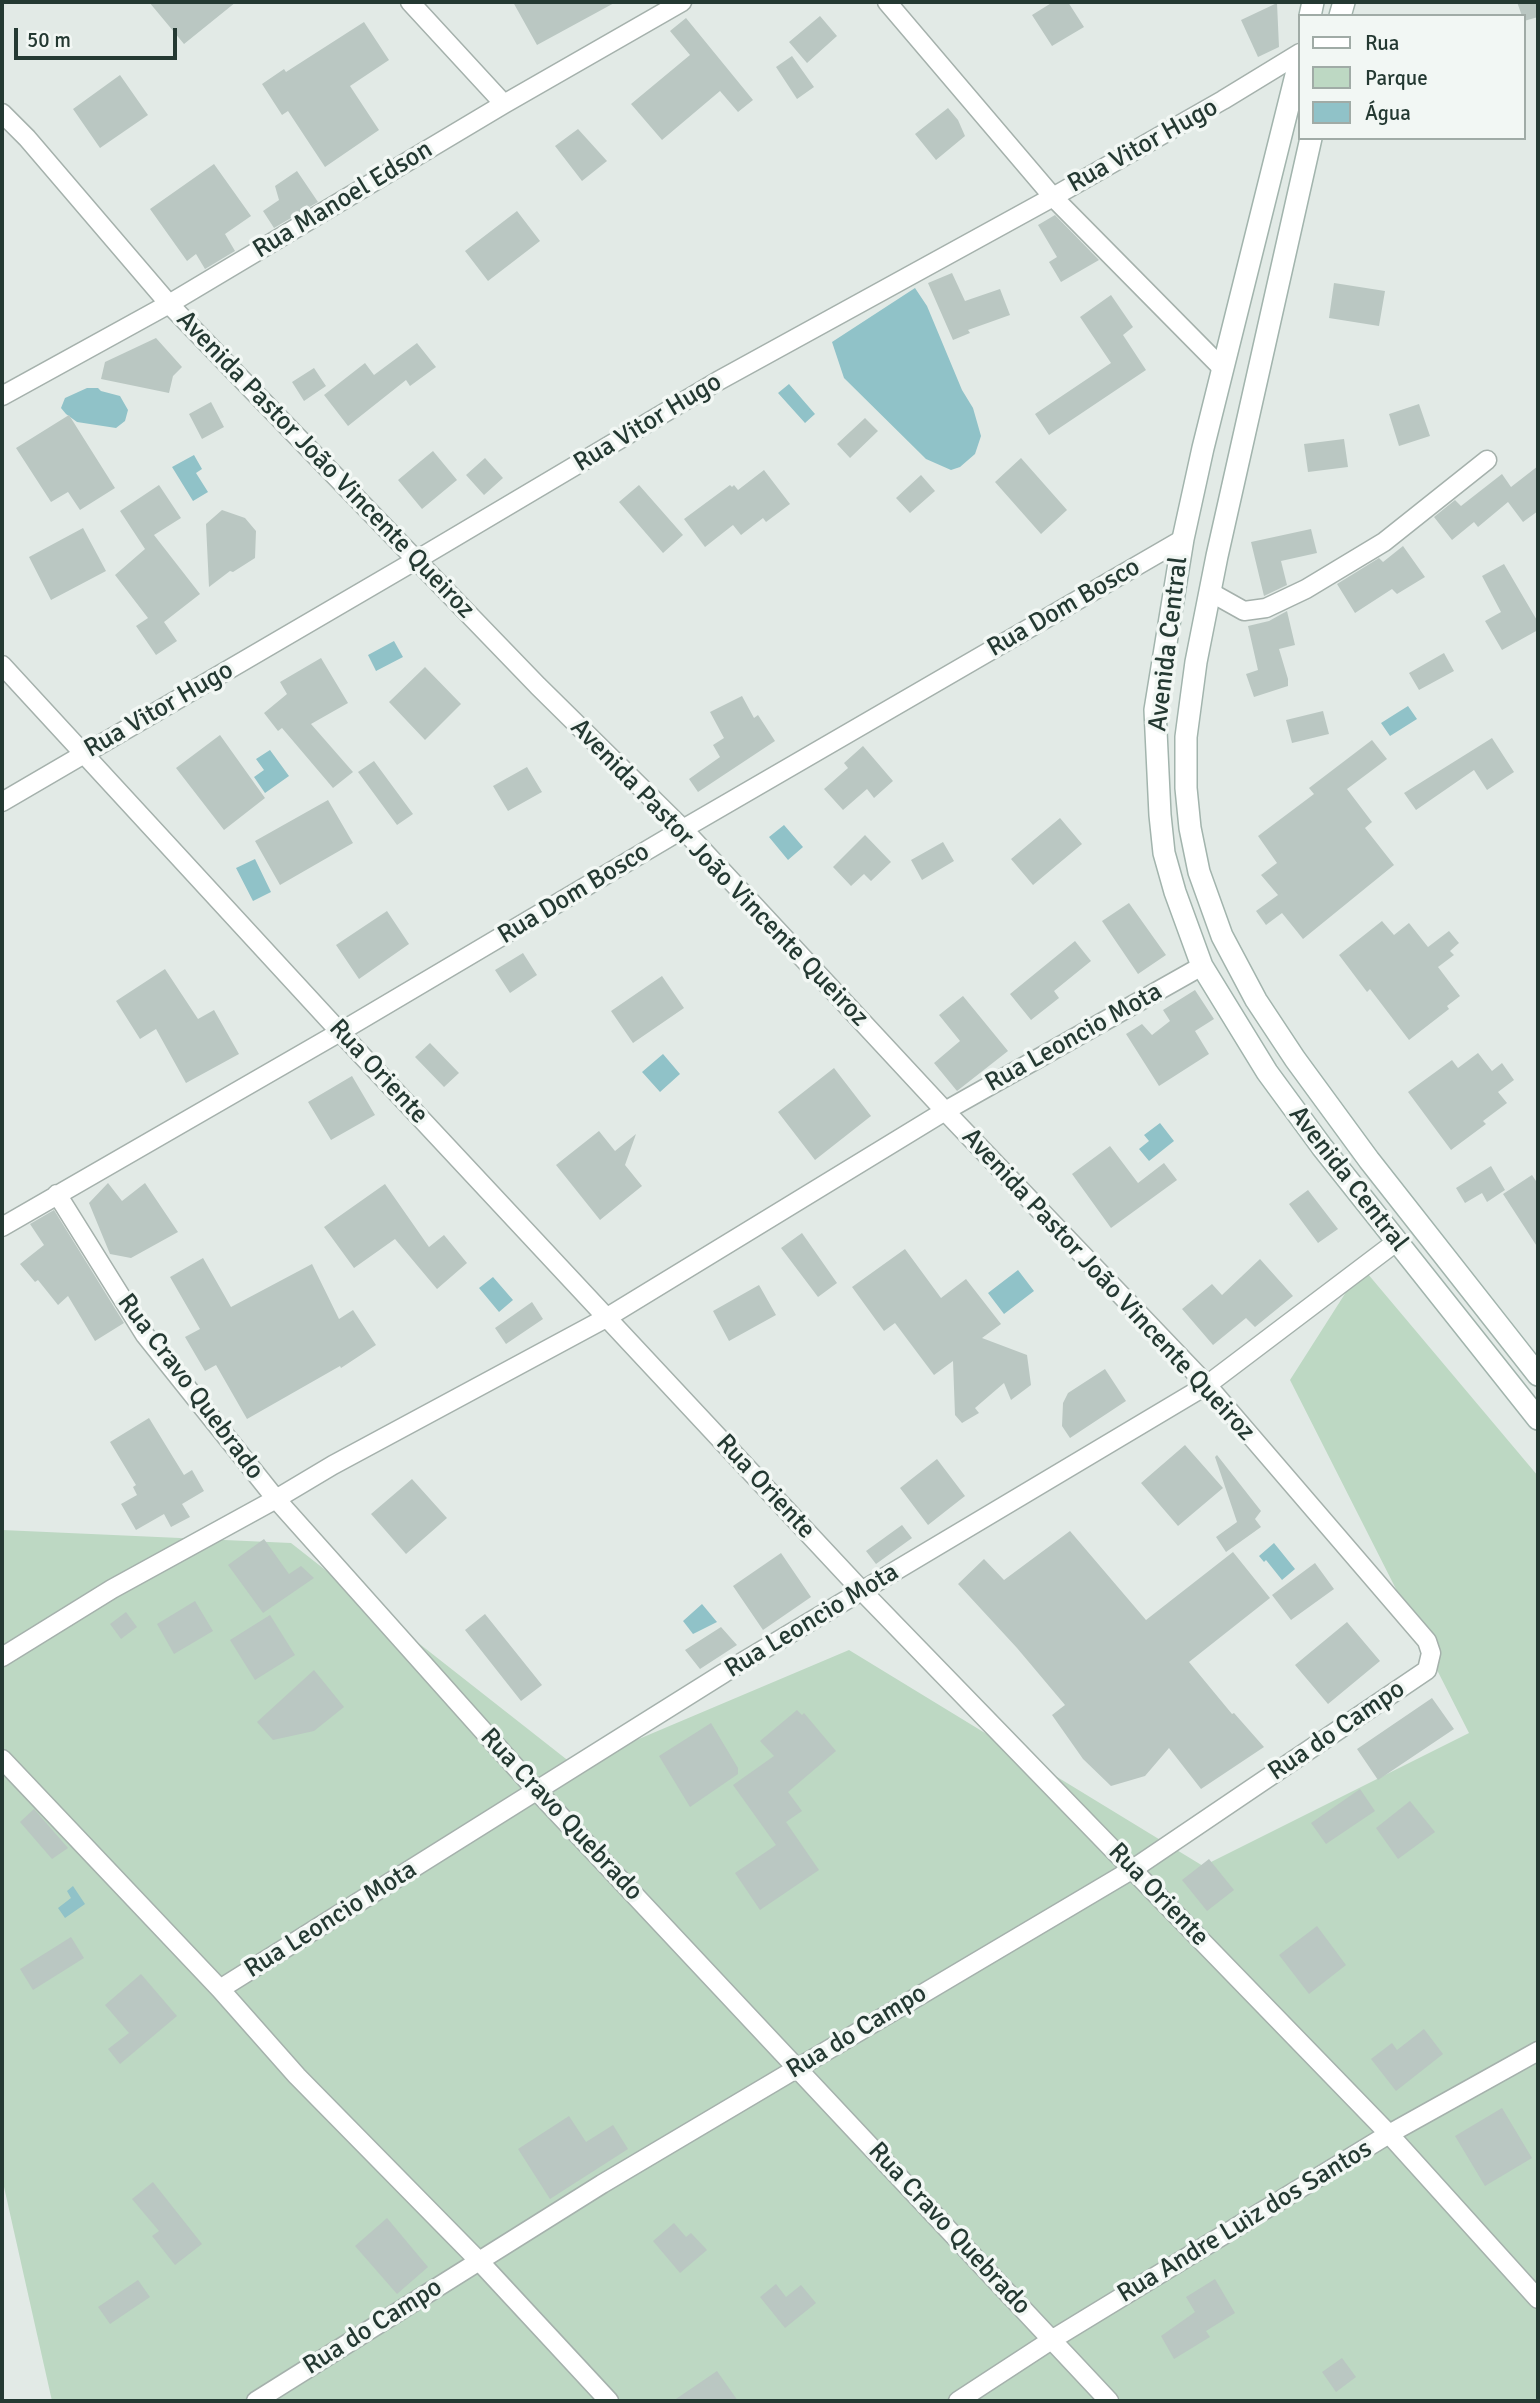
<!DOCTYPE html>
<meta charset="utf-8">
<style>
body{margin:0}
#map{position:relative;width:1540px;height:2403px;overflow:hidden;background:#e2eae6;font-family:Signika,sans-serif}
canvas{display:block}
.frame{position:absolute;inset:0;border:4px solid #243932;pointer-events:none}
.legend{position:absolute;left:1298px;top:14px;width:228px;height:126px;box-sizing:border-box;background:#f2f7f4;border:2px solid #a0aba6;margin:0;padding:9px 12px;list-style:none;font-size:21px;color:#243932}
.legend li{display:flex;align-items:center;gap:14px;height:35px}
.legend b{width:35px;border:2px solid #a0aba6}
.scale{position:absolute;left:14px;top:28px;width:163px;height:32px;box-sizing:border-box;border:4px solid #243932;border-top:0;padding-left:9px;font-size:21px;line-height:24px;white-space:nowrap;color:#243932;-webkit-text-stroke:5px #f2f7f4;paint-order:stroke}
</style>
<div id="map">
<canvas width="1540" height="2403"></canvas>
<div class="frame"></div>
<ul class="legend">
<li><b style="height:9px;background:#fff"></b>Rua</li>
<li><b style="height:19px;background:#bdd8c3"></b>Parque</li>
<li><b style="height:19px;background:#90c2c8"></b>Água</li>
</ul>
<div class="scale">50 m</div>
</div>
<script>
const context = document.querySelector('canvas').getContext('2d');
context.lineJoin = 'round';
function paint(path, color) {
  context.fillStyle = color;
  context.fill(path, 'evenodd');
}
function toPath(rows) {
  const path = new Path2D();
  for (const r of rows) {
    path.moveTo(r[0], r[1]);
    for (let i = 2; i < r.length; i += 2) path.lineTo(r[i], r[i + 1]);
  }
  return path;
}
function trace(path, color, width, dash) {
  context.strokeStyle = color;
  context.lineWidth = width;
  context.lineCap = dash ? 'butt' : 'round';
  context.setLineDash(dash || []);
  context.stroke(path);
}
function drawText(font, color, halo, rows, align = 'center') {
  context.font = font + ' Signika,sans-serif';
  context.lineWidth = 7;
  context.setLineDash([]);
  context.textBaseline = 'middle';
  context.strokeStyle = halo;
  context.fillStyle = color;
  for (const [text, x, y, turn = 0] of rows) {
    context.save();
    context.translate(x, y);
    context.rotate((+turn || 0) * Math.PI / 180);
    context.textAlign = isNaN(turn) ? turn : align;
    if (halo) context.strokeText(text, 0, 0);
    context.fillText(text, 0, 0);
    context.restore();
  }
}
paint(toPath([
 [1362,1267,1538,1476,1538,2401,52,2401,2,2178,2,1530,291,1543,575,1766,849,1650,1203,1866,1469,1733,1290,1380]
]), '#bdd8c3');
paint(toPath([
 [915,288,927,306,962,390,973,408,981,436,975,454,960,467,951,470,926,459,844,378,832,342],
 [789,384,815,414,805,423,778,393],
 [87,388,98,388,101,391,120,396,128,410,125,421,116,428,77,422,66,414,61,408,65,398],
 [194,455,202,469,196,473,208,492,193,501,172,467],
 [394,641,403,657,376,671,368,655],
 [1408,706,1417,719,1390,736,1381,723],
 [270,750,289,776,265,793,254,777,264,770,256,759],
 [784,825,803,847,788,860,769,837],
 [255,859,271,892,253,901,236,868],
 [663,1054,680,1074,660,1092,642,1072],
 [1160,1123,1174,1141,1149,1161,1139,1149,1149,1141,1144,1135],
 [1018,1270,1034,1291,1004,1314,988,1293],
 [493,1277,513,1300,499,1312,479,1288],
 [1274,1543,1295,1569,1282,1580,1266,1560,1264,1562,1259,1556],
 [702,1604,717,1622,693,1634,683,1621],
 [73,1886,85,1904,65,1918,58,1908,71,1898,67,1891]
]), '#90c2c8');
paint(toPath([
 [149,2,236,2,184,44],
 [513,2,616,2,537,45],
 [1053,2,1068,2,1084,27,1052,46,1032,15],
 [1517,2,1538,2,1538,17,1524,21,1524,16,1522,16],
 [1277,3,1279,47,1258,57,1241,20],
 [820,16,837,36,807,63,789,42],
 [686,18,753,100,738,112,720,91,662,140,631,104,690,55,670,31],
 [364,22,389,60,350,86,379,130,325,167,288,111,282,115,262,84,284,69,286,72],
 [792,56,814,87,797,99,776,67],
 [120,75,148,115,100,148,73,109],
 [948,108,958,120,965,136,936,160,915,134],
 [578,129,607,161,582,181,555,146],
 [214,164,251,216,225,234,235,251,205,269,196,254,187,261,150,209],
 [297,171,318,202,274,228,263,211,279,200,275,186],
 [517,211,540,241,488,281,465,251],
 [1055,215,1099,260,1061,282,1049,262,1057,257,1038,225],
 [952,273,965,301,1000,289,1010,315,968,330,970,333,953,340,928,283],
 [1334,283,1385,291,1379,326,1329,318],
 [1111,295,1133,327,1123,335,1146,370,1049,435,1035,414,1111,363,1080,317],
 [156,338,182,367,173,376,169,393,101,379,105,362],
 [417,343,436,367,410,386,406,380,348,426,324,395,365,363,374,375],
 [314,368,326,386,304,401,292,382],
 [211,402,224,427,202,439,189,414],
 [1419,404,1430,436,1399,446,1389,414],
 [69,415,115,488,80,510,68,492,51,502,16,448],
 [865,418,878,431,850,458,837,444],
 [1344,439,1348,467,1308,472,1304,444],
 [433,451,457,480,422,509,398,480],
 [485,458,503,478,484,495,466,475],
 [1021,458,1067,510,1041,534,995,482],
 [1538,466,1538,511,1523,522,1508,502,1478,527,1474,522,1452,540,1434,517,1455,500,1461,506,1502,474,1511,487],
 [764,470,790,504,766,522,763,518,741,535,733,525,705,547,684,519,730,485,732,487,734,485,738,490],
 [921,475,935,491,910,513,896,498],
 [159,485,181,518,154,535,200,594,164,622,177,641,156,655,136,626,148,618,115,575,145,549,120,511],
 [639,485,683,535,663,553,619,502],
 [222,510,245,518,256,531,255,558,233,572,230,571,209,587,206,524],
 [83,528,106,571,51,600,29,557],
 [1311,529,1317,553,1281,561,1287,585,1264,596,1251,542],
 [1403,546,1425,577,1397,594,1392,589,1355,613,1337,584,1379,558,1383,562],
 [1504,564,1538,622,1538,630,1502,650,1485,621,1501,612,1482,576],
 [1287,611,1295,645,1279,649,1288,679,1288,686,1254,697,1246,674,1258,670,1248,626,1269,621],
 [1444,653,1454,671,1419,690,1409,673],
 [321,658,348,703,311,724,353,772,333,788,282,728,278,731,264,713,287,694,280,682],
 [425,667,461,704,425,740,389,702],
 [742,696,754,718,758,715,775,741,698,792,689,779,720,757,713,745,724,738,710,712],
 [1323,711,1329,734,1292,743,1286,720],
 [220,735,265,798,224,830,176,768],
 [1492,738,1514,772,1487,790,1474,770,1416,810,1404,793],
 [1372,740,1387,759,1347,789,1372,822,1365,828,1394,865,1303,939,1282,913,1266,925,1256,911,1278,895,1261,875,1277,863,1258,836,1314,794,1309,788],
 [863,746,893,781,874,798,867,789,843,810,824,789,848,768,844,763],
 [374,761,413,814,397,825,358,772],
 [527,767,542,792,508,811,493,786],
 [328,800,353,843,280,885,255,841],
 [1060,818,1082,844,1033,885,1011,859],
 [865,835,891,862,871,881,864,874,851,886,833,867],
 [943,842,954,861,922,880,911,860],
 [1129,903,1166,955,1138,974,1102,921],
 [387,911,409,944,359,979,336,945],
 [1382,921,1394,935,1409,923,1428,947,1449,931,1459,943,1450,951,1454,955,1438,967,1460,996,1447,1006,1449,1009,1409,1040,1370,989,1367,992,1339,955],
 [1075,941,1091,961,1054,991,1059,998,1031,1020,1010,994],
 [523,953,537,975,510,993,495,970],
 [165,969,198,1019,214,1010,239,1054,186,1083,156,1029,140,1039,116,1001],
 [662,976,684,1008,633,1043,611,1011],
 [1195,990,1214,1019,1195,1031,1209,1054,1159,1086,1126,1034,1142,1024,1152,1035,1170,1021,1163,1010],
 [963,996,1008,1051,957,1091,934,1063,960,1041,939,1015],
 [430,1043,459,1073,444,1087,415,1057],
 [1478,1053,1492,1071,1502,1063,1514,1080,1498,1092,1507,1103,1483,1121,1486,1124,1451,1150,1408,1092,1452,1060,1458,1068],
 [834,1068,871,1116,815,1160,778,1112],
 [352,1076,375,1115,331,1140,308,1102],
 [599,1131,615,1151,636,1134,625,1165,642,1186,600,1220,556,1165],
 [1110,1146,1138,1183,1164,1163,1177,1180,1111,1228,1072,1174],
 [1491,1166,1505,1190,1487,1202,1482,1193,1465,1203,1456,1188],
 [1532,1175,1538,1184,1538,1248,1503,1194],
 [108,1183,122,1201,145,1183,178,1232,131,1258,110,1254,89,1203],
 [385,1184,429,1247,444,1235,467,1263,437,1289,395,1239,354,1268,324,1227],
 [1308,1190,1338,1229,1318,1243,1289,1204],
 [54,1210,124,1323,95,1341,68,1296,58,1305,38,1280,35,1282,20,1264,44,1245,30,1224],
 [802,1233,837,1283,818,1297,781,1248],
 [905,1249,941,1298,966,1279,1001,1324,982,1338,1027,1355,1031,1385,1011,1400,1004,1383,975,1408,979,1413,962,1423,955,1415,953,1361,934,1375,895,1323,884,1331,852,1287],
 [203,1258,231,1307,312,1264,339,1319,353,1310,376,1345,341,1368,340,1366,247,1419,216,1365,205,1371,185,1337,200,1329,170,1277],
 [1260,1259,1293,1296,1255,1327,1246,1318,1213,1345,1182,1309,1212,1284,1222,1295],
 [759,1285,776,1315,729,1341,713,1311],
 [532,1302,543,1319,506,1344,495,1328],
 [1105,1369,1126,1401,1070,1438,1062,1426,1063,1403,1068,1393],
 [149,1418,184,1475,192,1470,204,1491,182,1504,190,1517,171,1527,164,1514,136,1530,121,1504,137,1495,133,1487,136,1485,110,1442],
 [1185,1445,1223,1488,1178,1526,1141,1483],
 [1217,1455,1261,1511,1255,1519,1261,1527,1226,1552,1216,1537,1237,1522,1215,1457],
 [937,1459,965,1496,928,1525,900,1488],
 [412,1479,447,1518,406,1554,371,1514],
 [902,1525,912,1538,876,1564,866,1551],
 [1070,1531,1146,1620,1233,1552,1270,1598,1189,1662,1232,1714,1234,1713,1264,1747,1201,1789,1169,1748,1145,1776,1111,1786,1083,1759,1052,1715,1065,1705,1017,1648,958,1584,984,1559,1004,1580],
 [264,1539,289,1574,301,1566,314,1578,263,1613,228,1565],
 [781,1553,811,1597,763,1630,733,1586],
 [1315,1563,1334,1589,1291,1620,1272,1595],
 [195,1601,213,1631,174,1654,157,1624],
 [126,1612,137,1627,121,1639,110,1624],
 [485,1614,542,1685,521,1701,465,1630],
 [270,1615,295,1655,255,1680,230,1640],
 [1347,1622,1380,1661,1328,1704,1295,1665],
 [721,1627,737,1645,700,1669,685,1650],
 [314,1670,344,1707,314,1731,273,1740,257,1722],
 [1432,1698,1454,1729,1378,1780,1357,1749],
 [797,1710,802,1715,804,1713,836,1751,788,1792,802,1811,786,1822,819,1870,760,1910,735,1873,776,1845,733,1785,774,1756,760,1741],
 [711,1723,738,1768,738,1774,690,1807,659,1756],
 [1360,1789,1375,1811,1326,1844,1311,1823],
 [1410,1801,1435,1832,1398,1859,1376,1828],
 [34,1809,68,1848,52,1859,20,1822],
 [1209,1859,1234,1890,1207,1911,1182,1880],
 [1317,1926,1346,1965,1309,1994,1279,1955],
 [71,1937,84,1958,33,1990,20,1969],
 [141,1974,177,2016,120,2064,108,2049,129,2033,105,2005],
 [1424,2029,1443,2054,1396,2091,1371,2059,1392,2043,1397,2050],
 [1502,2108,1532,2158,1485,2186,1455,2136],
 [569,2116,586,2142,613,2125,628,2149,550,2199,518,2149],
 [153,2182,202,2244,175,2265,152,2236,159,2231,132,2199],
 [387,2218,428,2267,397,2294,355,2246],
 [674,2223,686,2237,691,2233,707,2250,680,2273,653,2241],
 [1215,2279,1235,2313,1206,2331,1210,2337,1174,2359,1161,2336,1195,2312,1186,2297],
 [138,2280,150,2297,110,2324,98,2307],
 [776,2284,786,2297,801,2285,816,2303,785,2328,760,2297],
 [1342,2358,1356,2377,1336,2392,1322,2372],
 [717,2371,738,2401,673,2401]
]), '#bac7c2');
const minor = toPath([
 [410,2,504,104],
 [887,2,1053,197,1223,369],
 [2,113,27,138,169,304,538,686,683,829,945,1111,1207,1385,1427,1641,1431,1653,1427,1670,1133,1869,602,2184,256,2401],
 [2,396,169,304,504,104,682,2],
 [1210,592,1244,611,1266,608,1306,589,1384,542,1487,460],
 [2,665,340,1032,862,1591,1389,2134,1538,2299],
 [2,802,418,559,718,381,1053,197,1223,100,1300,53],
 [57,1194,145,1335,276,1499,536,1790,1109,2401],
 [2,1227,340,1032,683,829,1183,539],
 [2,1657,112,1589,276,1499,333,1465,606,1318,945,1111,1202,966],
 [2,1759,220,1989,297,2076,480,2262,609,2401],
 [220,1989,724,1673,1207,1385,1396,1242],
 [958,2401,1053,2339,1389,2134,1538,2051]
]);
const secondary = toPath([
 [1310,16,1313,2],
 [1340,16,1344,2],
 [1300,59,1203,448,1183,539,1155,710,1160,815,1164,853,1175,892,1202,966,1267,1072,1322,1147,1538,1419],
 [1311,138,1217,556,1196,662,1186,737,1186,788,1190,828,1199,872,1222,936,1256,1000,1295,1059,1369,1160,1538,1375]
]);
trace(minor, '#a5b1ac', 21);
trace(secondary, '#a2b4ad', 24);
trace(minor, '#fff', 18);
trace(secondary, '#fff', 21);
drawText('26px', '#243932', '#f2f7f4', [
 ["Rua Vitor Hugo",1143,146,-29],
 ["Rua Manoel Edson",343,200,-31],
 ["Rua Vitor Hugo",648,423,-31],
 ["Avenida Pastor João Vincente Queiroz",325,465,46],
 ["Rua Dom Bosco",1064,608,-30],
 ["Avenida Central",1169,644,-83],
 ["Rua Vitor Hugo",159,710,-30],
 ["Avenida Pastor João Vincente Queiroz",719,873,46],
 ["Rua Dom Bosco",574,894,-31],
 ["Rua Leoncio Mota",1074,1038,-29],
 ["Rua Oriente",378,1072,47],
 ["Avenida Central",1348,1179,52],
 ["Avenida Pastor João Vincente Queiroz",1108,1285,47],
 ["Rua Cravo Quebrado",190,1387,53],
 ["Rua Oriente",765,1487,47],
 ["Rua Leoncio Mota",812,1621,-31],
 ["Rua do Campo",1337,1731,-34],
 ["Rua Cravo Quebrado",561,1815,47],
 ["Rua Oriente",1158,1895,46],
 ["Rua Leoncio Mota",331,1920,-32],
 ["Rua do Campo",857,2032,-31],
 ["Rua Andre Luiz dos Santos",1245,2222,-31],
 ["Rua Cravo Quebrado",949,2229,47],
 ["Rua do Campo",373,2327,-32]
]);
</script>
